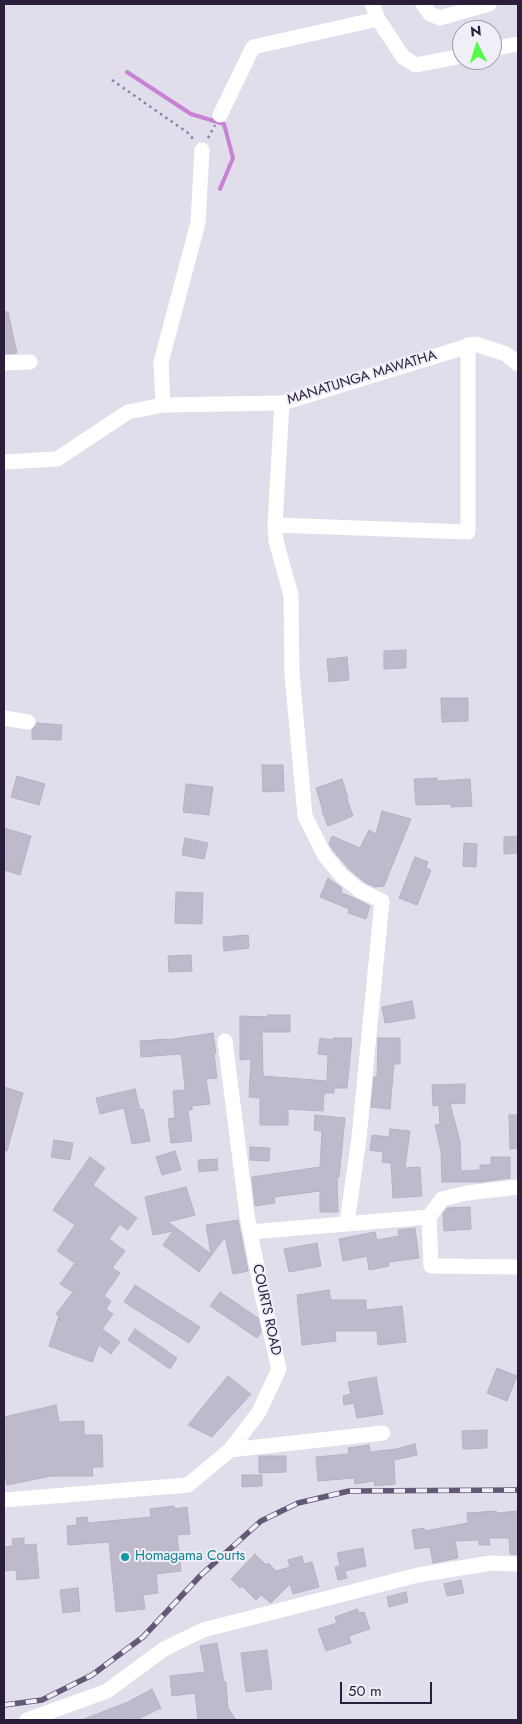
<!DOCTYPE html>
<style>
body{margin:0}
#map{position:relative;width:522px;height:1724px;overflow:hidden;background:#e1deeb;font-family:Jost,sans-serif}
canvas{display:block}
.frame{position:absolute;inset:0;border:5px solid #2a1e3b;pointer-events:none}
.north{position:absolute;left:452px;top:20px;width:50px;height:50px;box-sizing:border-box;background:#f0eef7;border:1px solid #a19bac;border-radius:50%;rotate:355deg;font-size:14px;font-weight:700;line-height:20px;text-align:center;color:#2a1e3b}
.north::after{content:'';display:block;margin:auto;width:18px;height:22px;background:#54fc4a;clip-path:polygon(50% 0,100% 100%,50% 72%,0 100%)}
.scale{position:absolute;left:340px;top:1682px;width:92px;height:22px;box-sizing:border-box;border:2px solid #2a1e3b;border-top:0;padding-left:6px;font-size:15px;line-height:18px;white-space:nowrap;color:#2a1e3b;-webkit-text-stroke:4px #f0eef7;paint-order:stroke}
</style>
<div id="map">
<canvas width="522" height="1724"></canvas>
<div class="frame"></div>
<div class="north">N</div>
<div class="scale">50 m</div>
</div>
<script>
const context = document.querySelector('canvas').getContext('2d');
context.lineJoin = 'round';
function toPath(rows) {
  const path = new Path2D();
  for (const r of rows) {
    path.moveTo(r[0], r[1]);
    for (let i = 2; i < r.length; i += 2) path.lineTo(r[i], r[i + 1]);
  }
  return path;
}
function trace(path, color, width, dash) {
  context.strokeStyle = color;
  context.lineWidth = width;
  context.lineCap = dash ? 'butt' : 'round';
  context.setLineDash(dash || []);
  context.stroke(path);
}
function paint(path, color) {
  context.fillStyle = color;
  context.fill(path, 'evenodd');
}
function drawText(font, color, halo, rows, align = 'center') {
  context.font = font + ' Jost,sans-serif';
  context.lineWidth = 4;
  context.setLineDash([]);
  context.textBaseline = 'middle';
  context.strokeStyle = halo;
  context.fillStyle = color;
  for (const [text, x, y, turn = 0] of rows) {
    context.save();
    context.translate(x, y);
    context.rotate((+turn || 0) * Math.PI / 180);
    context.textAlign = isNaN(turn) ? turn : align;
    if (halo) context.strokeText(text, 0, 0);
    context.fillText(text, 0, 0);
    context.restore();
  }
}
trace(toPath([
 [127,72,191,114,224,124,233,158,220,189]
]), '#c881d5', 4);
const building = toPath([
 [4,312,8,312,17,353,4,354,4,312],
 [406,650,406,668,384,669,384,651,406,650],
 [347,657,349,680,329,682,327,659,347,657],
 [441,698,468,698,468,721,442,722,441,698],
 [37,723,62,725,61,740,32,739,32,730,37,723],
 [262,765,283,765,284,791,263,792,262,765],
 [17,776,45,784,39,805,11,797,17,776],
 [437,778,437,781,470,779,472,806,451,807,451,804,416,805,414,779,437,778],
 [342,779,348,798,347,799,353,816,328,826,322,811,323,811,316,788,342,779],
 [186,784,213,787,209,815,183,812,186,784],
 [382,811,411,819,384,886,375,887,366,883,350,870,333,850,329,844,332,836,360,848,369,830,376,834,382,811],
 [4,828,31,836,20,875,4,870,4,828],
 [518,836,518,853,504,854,504,837,518,836],
 [185,838,208,843,204,859,182,855,185,838],
 [464,843,477,844,476,867,463,866,464,843],
 [415,857,428,862,426,868,431,870,417,905,399,898,415,857],
 [328,878,342,888,341,892,339,892,352,897,370,906,366,919,348,913,349,909,320,897,328,878],
 [176,892,203,893,202,924,175,923,176,892],
 [248,935,249,948,224,951,223,937,248,935],
 [191,955,192,971,169,972,168,956,191,955],
 [412,1001,415,1018,385,1023,382,1007,412,1001],
 [268,1015,290,1015,290,1032,262,1032,263,1076,327,1081,328,1055,318,1054,320,1038,333,1040,333,1038,352,1038,347,1088,334,1088,334,1093,324,1093,323,1111,288,1109,288,1125,260,1125,260,1098,249,1097,251,1059,240,1060,240,1016,268,1017,268,1015],
 [213,1033,216,1053,214,1053,217,1078,206,1079,210,1104,192,1106,192,1110,188,1110,192,1141,171,1143,168,1119,175,1118,173,1091,185,1090,182,1058,180,1054,141,1057,140,1041,167,1039,167,1040,213,1033],
 [378,1038,400,1038,400,1064,394,1064,390,1109,371,1107,374,1077,377,1077,378,1038],
 [465,1084,465,1103,450,1104,460,1141,461,1171,480,1170,480,1165,491,1165,491,1157,510,1157,510,1178,480,1182,442,1182,441,1151,435,1125,440,1124,439,1105,433,1106,432,1085,465,1084],
 [4,1087,23,1093,7,1151,4,1151,4,1087],
 [135,1089,140,1110,143,1109,150,1141,132,1144,124,1108,100,1114,96,1098,135,1089],
 [315,1115,345,1118,339,1177,337,1177,338,1212,320,1212,320,1191,274,1197,275,1203,255,1206,252,1177,320,1167,322,1131,314,1130,315,1115],
 [509,1115,518,1115,518,1148,510,1149,509,1115],
 [390,1129,410,1131,405,1168,420,1167,422,1196,393,1198,391,1163,382,1162,383,1152,370,1150,372,1135,389,1137,390,1129],
 [54,1140,73,1143,70,1160,51,1157,54,1140],
 [250,1147,270,1148,269,1161,250,1160,250,1147],
 [175,1151,181,1170,162,1175,156,1157,175,1151],
 [90,1157,105,1168,93,1185,137,1218,128,1230,120,1224,109,1239,125,1251,112,1268,120,1273,104,1296,111,1301,106,1309,113,1314,102,1329,120,1342,111,1354,99,1345,92,1362,49,1346,59,1316,56,1314,73,1292,60,1284,75,1263,57,1251,75,1225,53,1210,90,1157],
 [217,1159,218,1170,199,1172,198,1160,217,1159],
 [186,1187,195,1215,168,1222,211,1254,206,1225,238,1220,248,1271,233,1274,225,1237,199,1272,163,1245,173,1231,153,1235,145,1197,186,1187],
 [470,1207,471,1229,444,1231,443,1214,447,1208,470,1207],
 [415,1228,419,1258,389,1262,389,1266,369,1270,367,1256,343,1261,339,1239,375,1232,377,1240,399,1236,398,1230,415,1228],
 [317,1243,321,1266,289,1272,284,1249,317,1243],
 [135,1285,200,1327,189,1343,124,1302,135,1285],
 [329,1290,331,1300,366,1300,366,1310,402,1306,406,1342,378,1345,377,1331,335,1331,336,1341,302,1345,297,1295,329,1290],
 [220,1292,258,1318,261,1332,257,1338,210,1306,220,1292],
 [135,1329,177,1358,170,1369,128,1340,135,1329],
 [497,1368,517,1376,507,1401,487,1393,497,1368],
 [228,1376,251,1394,212,1437,188,1425,228,1376],
 [376,1377,383,1414,357,1418,354,1403,344,1405,343,1396,351,1394,348,1382,376,1377],
 [56,1405,59,1422,84,1421,84,1435,102,1435,103,1467,92,1467,93,1476,51,1476,7,1485,4,1469,4,1464,6,1464,4,1455,4,1417,56,1405],
 [487,1430,487,1448,463,1449,462,1431,487,1430],
 [415,1444,417,1455,394,1460,395,1484,375,1486,374,1481,355,1484,354,1478,318,1481,316,1457,349,1454,348,1448,369,1445,370,1452,396,1449,415,1444],
 [259,1456,286,1456,286,1472,259,1473,259,1456],
 [242,1475,262,1475,262,1486,242,1487,242,1475],
 [174,1506,175,1509,187,1507,190,1534,177,1535,181,1571,156,1574,158,1593,143,1595,145,1609,116,1612,109,1542,68,1545,67,1526,77,1525,76,1518,87,1517,88,1523,151,1517,150,1509,174,1506],
 [496,1511,497,1513,518,1511,518,1555,510,1554,509,1538,489,1538,490,1545,479,1545,479,1540,455,1541,458,1558,433,1563,430,1547,415,1549,412,1530,424,1528,425,1531,468,1523,467,1513,496,1511],
 [24,1538,24,1545,36,1544,39,1578,17,1580,16,1570,4,1571,4,1547,13,1546,12,1539,24,1538],
 [363,1548,366,1566,345,1571,347,1578,338,1580,335,1567,340,1566,337,1553,363,1548],
 [255,1554,266,1565,268,1563,276,1571,290,1567,288,1560,302,1556,304,1564,312,1562,319,1587,293,1594,290,1584,271,1603,261,1595,256,1600,242,1586,240,1588,231,1579,255,1554],
 [461,1580,464,1593,447,1596,444,1584,461,1580],
 [78,1588,80,1611,63,1613,60,1590,78,1588],
 [406,1592,408,1602,389,1607,387,1597,406,1592],
 [357,1609,359,1613,364,1612,370,1629,349,1636,351,1643,326,1651,318,1629,337,1623,335,1617,357,1609],
 [217,1643,224,1682,226,1682,228,1708,236,1720,198,1720,195,1693,172,1696,170,1676,205,1672,200,1646,217,1643],
 [267,1650,272,1689,246,1692,241,1653,267,1650],
 [152,1689,161,1708,136,1720,135,1717,127,1720,84,1720,84,1719,128,1702,152,1689]
]);
paint(building, '#bfbacb');
trace(building, '#b6b0c5', 1);
trace(toPath([
 [112,80,188,133,195,141],
 [208,138,215,125]
]), '#907bb1', 2.5, [2.5, 4]);
trace(toPath([
 [372,4,378,19,403,57,416,65,462,56],
 [423,4,430,14,440,18,489,4],
 [492,49,518,44],
 [220,115,253,47,378,19],
 [4,363,30,362],
 [282,403,275,525,276,541,291,595,292,674,305,816,325,856,341,875,359,890,382,901,359,1138,347,1223],
 [163,405,161,362,198,223,202,150],
 [4,462,57,459,128,412,163,405,282,403,475,344,506,354,518,364],
 [275,525,468,532,468,345],
 [4,718,28,722],
 [429,1217,442,1199,467,1193,518,1187],
 [250,1232,429,1217,431,1266,518,1267],
 [230,1450,383,1433],
 [4,1500,188,1485,230,1450,259,1412,279,1369,262,1294,247,1215,225,1041],
 [27,1720,107,1691,164,1649,203,1630,418,1575,491,1563,518,1564]
]), '#fff', 15);
const rail = toPath([
 [4,1705,42,1700,92,1675,143,1637,201,1575,261,1521,298,1503,349,1491,518,1490]
]);
trace(rail, '#655877', 5.5);
trace(rail, '#f0eef7', 4, [11]);
for (const [x, y, r, color] of [
 [125,1557,5,"#0f9aa8"]
]) {
  const dot = new Path2D();
  dot.arc(x, y, r, 0, 2 * Math.PI);
  context.fillStyle = color;
  context.fill(dot);
  trace(dot, '#f0eef7', 2);
}
drawText('14px', '#2a1e3b', '#f0eef7', [
 ["MANATUNGA MAWATHA",362,378,-17],
 ["COURTS ROAD",266,1310,78]
]);
drawText('14px', '#0d838f', '#f0eef7', [
 ["Homagama Courts",135,1557]
], 'left');
</script>
